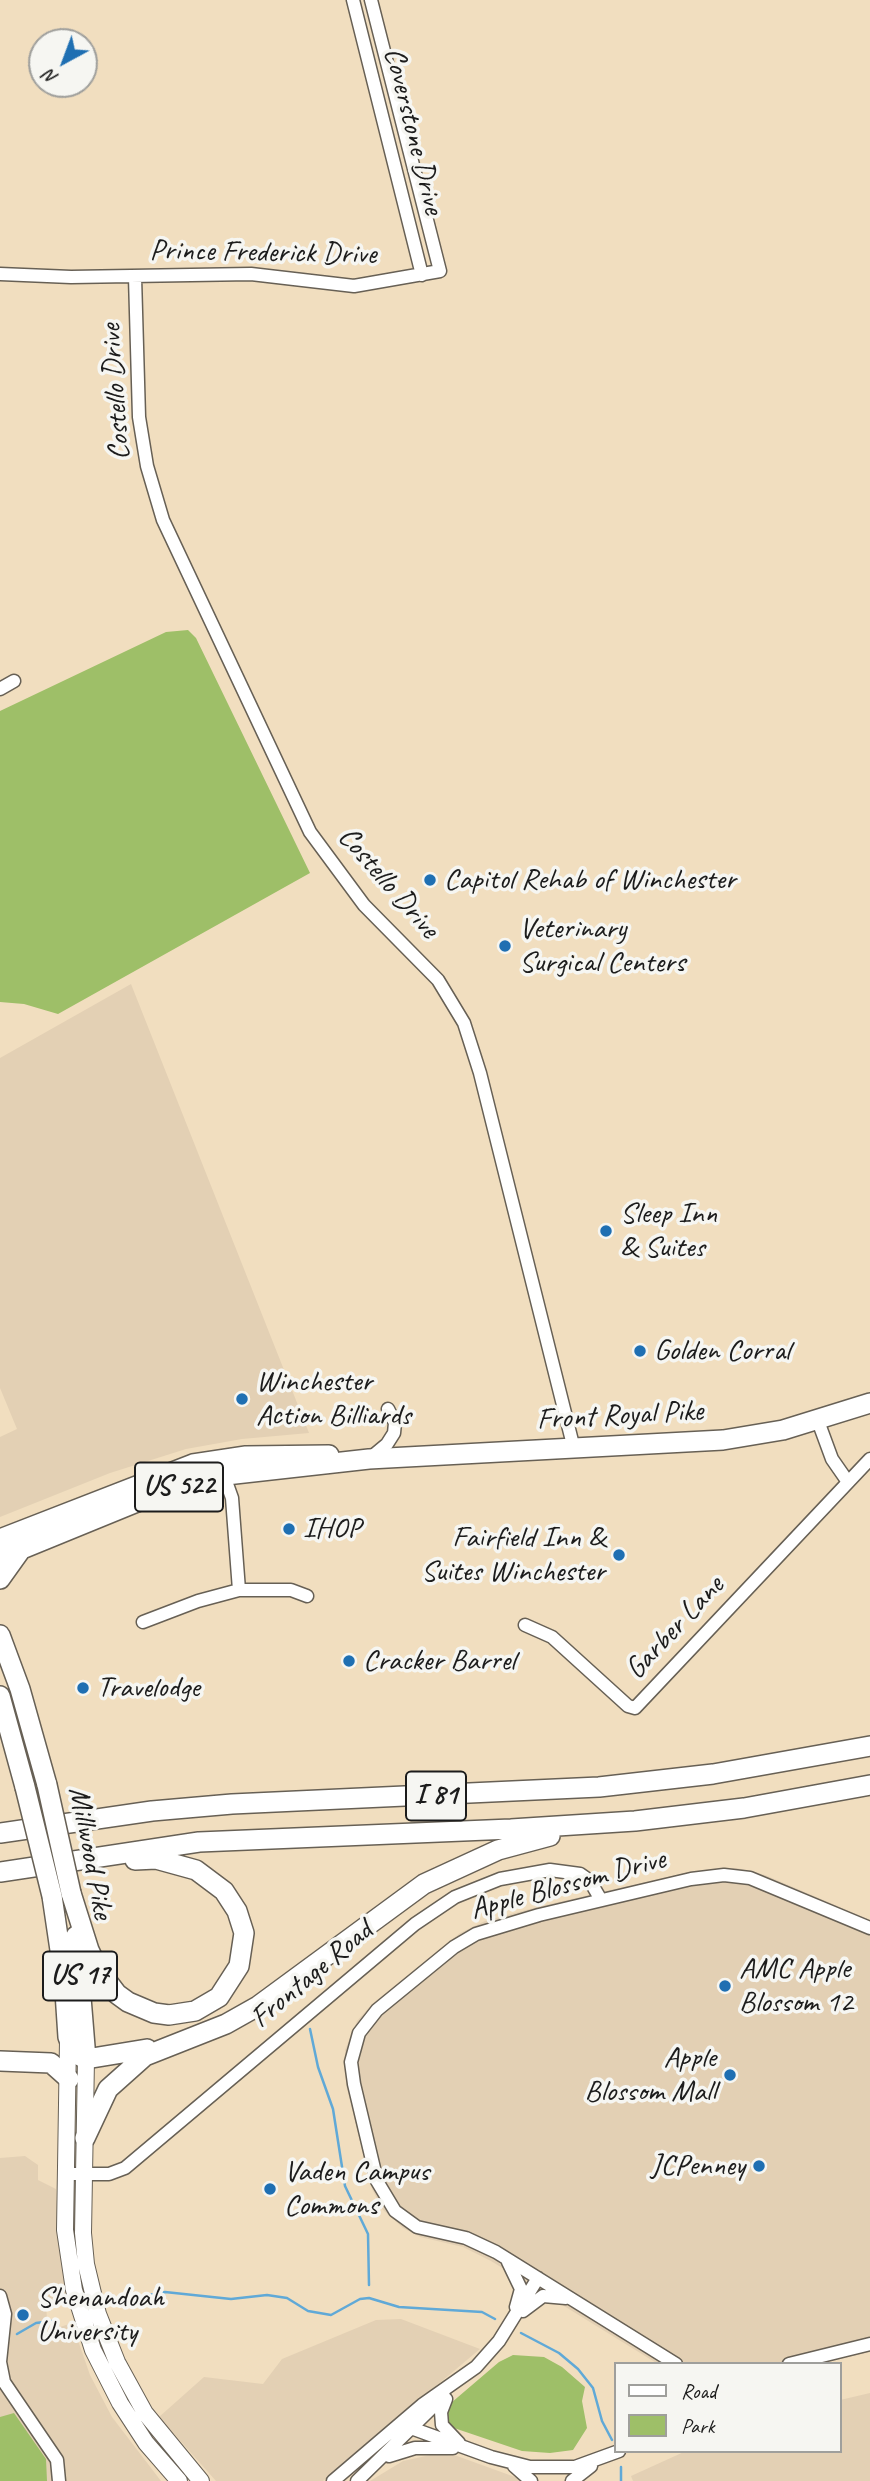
<!DOCTYPE html>
<style>
body{margin:0}
#map{position:relative;width:870px;height:2481px;overflow:hidden;background:#f1debf;font-family:Caveat,sans-serif}
canvas{display:block}
.legend{position:absolute;left:614px;top:2362px;width:228px;height:91px;box-sizing:border-box;background:#f6f6f2;border:2px solid #9f9f9c;margin:0;padding:9px 12px;list-style:none;font-size:21px;color:#1c1c1c}
.legend li{display:flex;align-items:center;gap:14px;height:35px}
.legend b{width:35px;border:2px solid #9f9f9c}
.north{position:absolute;left:28px;top:28px;width:70px;height:70px;box-sizing:border-box;background:#f6f6f2;border:2px solid #9f9f9c;border-radius:50%;rotate:221deg;font-size:19px;font-weight:700;line-height:28px;text-align:center;color:#1c1c1c}
.north::after{content:'';display:block;margin:auto;width:24px;height:32px;background:#1f6fb2;clip-path:polygon(50% 0,100% 100%,50% 72%,0 100%)}
</style>
<div id="map">
<canvas width="870" height="2481"></canvas>
<ul class="legend">
<li><b style="height:9px;background:#fff"></b>Road</li>
<li><b style="height:19px;background:#9ebf68"></b>Park</li>
</ul>
<div class="north">N</div>
</div>
<script>
const context = document.querySelector('canvas').getContext('2d');
context.lineJoin = 'round';
function paint(path, color) {
  context.fillStyle = color;
  context.fill(path, 'evenodd');
}
function toPath(rows) {
  const path = new Path2D();
  for (const r of rows) {
    path.moveTo(r[0], r[1]);
    for (let i = 2; i < r.length; i += 2) path.lineTo(r[i], r[i + 1]);
  }
  return path;
}
function trace(path, color, width, dash) {
  context.strokeStyle = color;
  context.lineWidth = width;
  context.lineCap = dash ? 'butt' : 'round';
  context.setLineDash(dash || []);
  context.stroke(path);
}
function drawText(font, color, halo, rows, align = 'center') {
  context.font = font + ' Caveat,sans-serif';
  context.lineWidth = 7;
  context.setLineDash([]);
  context.textBaseline = 'middle';
  context.strokeStyle = halo;
  context.fillStyle = color;
  for (const [text, x, y, turn = 0] of rows) {
    context.save();
    context.translate(x, y);
    context.rotate((+turn || 0) * Math.PI / 180);
    context.textAlign = isNaN(turn) ? turn : align;
    if (halo) context.strokeText(text, 0, 0);
    context.fillText(text, 0, 0);
    context.restore();
  }
}
paint(toPath([
 [131,984,309,1433,242,1439,186,1449,110,1473,0,1517,0,1437,17,1429,0,1388,0,1058],
 [737,1868,765,1875,870,1920,870,2352,818,2364,658,2364,491,2261,463,2247,420,2237,403,2228,383,2210,372,2189,346,2085,345,2050,357,2021,372,2004,460,1933,485,1921,537,1907,689,1872],
 [25,2156,38,2165,38,2180,56,2189,59,2248,67,2298,46,2306,48,2331,72,2323,90,2375,112,2417,161,2481,0,2481,0,2158],
 [401,2319,480,2349,323,2481,216,2481,159,2417,204,2377,263,2384,282,2359,376,2320],
 [870,2393,870,2481,633,2481,631,2476,686,2451,840,2451,840,2400],
 [435,2454,457,2456,526,2481,370,2481,403,2461]
]), '#e3d0b4');
paint(toPath([
 [188,630,196,638,310,873,58,1014,24,1004,0,1002,0,711,166,632],
 [513,2355,544,2357,562,2367,585,2387,582,2401,587,2428,573,2450,550,2453,522,2451,454,2428,448,2422,446,2412,451,2403,499,2362],
 [14,2413,46,2459,47,2481,0,2481,0,2417]
]), '#9ebf68');
trace(toPath([
 [310,2029,318,2067,333,2109,345,2186,368,2234,369,2285],
 [107,2303,165,2292,231,2299,267,2295,287,2298,308,2311,331,2315,360,2299,369,2298,399,2307,482,2312,495,2319],
 [521,2333,559,2353,578,2369,593,2388,602,2421,612,2440],
 [17,2334,36,2323,52,2321],
 [621,2467,621,2481]
]), '#60a9d7', 2.5);
const minor = toPath([
 [353,0,422,275],
 [0,274,71,277,251,274,354,286,440,271,371,0],
 [135,277,139,417,147,466,163,520,310,832,364,905,438,980,464,1023,480,1073,574,1449],
 [0,689,14,681],
 [818,1421,832,1459,848,1482],
 [369,1459,387,1444,394,1433,395,1423,388,1409],
 [222,1470,232,1498,239,1590],
 [143,1622,198,1601,239,1590,291,1590,307,1596],
 [525,1625,552,1637,628,1706,635,1708,870,1459],
 [67,2174,109,2174,125,2168,415,1924,455,1897,500,1879,550,1870,580,1874,590,1881,601,1900],
 [508,2262,521,2289,516,2307],
 [0,2296,5,2314,0,2362,4,2382,57,2460,59,2481],
 [523,2311,543,2296,566,2298],
 [676,2364,496,2252,466,2238,417,2227,395,2211,377,2181,354,2084,351,2062,359,2033,377,2010,454,1947,476,1934,539,1915,691,1879,724,1875,750,1878,870,1928],
 [789,2364,870,2344],
 [446,2399,441,2412,442,2425,459,2443],
 [400,2424,491,2457,530,2467,575,2467,619,2451],
 [389,2456,415,2448,453,2448],
 [514,2466,531,2481],
 [333,2481,422,2405,476,2367,499,2341,538,2278],
 [357,2481,444,2396],
 [572,2481,591,2466]
]);
const major = toPath([
 [68,2041,65,2230,74,2290,93,2350,120,2403,146,2443,179,2481],
 [86,2059,83,2233,86,2264,98,2314,117,2362,145,2413,201,2481]
]);
const highway = toPath([
 [0,1539,193,1464,246,1456,329,1455],
 [0,1558,159,1493,226,1475,369,1459,723,1440,783,1430,870,1403],
 [0,1579,20,1551],
 [0,1635,20,1689,47,1785],
 [0,1696,25,1787],
 [0,1833,152,1811,232,1804,599,1787,713,1774,870,1746],
 [0,1872,199,1842,511,1829,635,1821,744,1808,870,1785],
 [71,1893,89,1950,98,1969,117,1994,128,2002,154,2013,169,2015,195,2011,219,1997,239,1966,244,1933,237,1911,224,1891,196,1870,156,1859,135,1860],
 [52,1896,64,1977,68,2037,74,2053,86,2059,147,2049],
 [76,1936,86,2059],
 [0,2061,51,2063,69,2079],
 [85,2138,108,2089,145,2056,226,2024,258,2006,424,1884,498,1850,550,1836]
]);
trace(minor, '#676055', 15);
trace(major, '#676055', 18);
trace(highway, '#676055', 22);
trace(minor, '#fff', 12);
trace(major, '#fff', 16);
trace(highway, '#fff', 19);
const highwayBridge = toPath([
 [47,1785,71,1893],
 [25,1787,52,1896]
]);
trace(highwayBridge, '#676055', 22, []);
trace(highwayBridge, '#fff', 19);
for (const [x, y, r, color] of [
 [430,880,7,"#1f6fb2"],
 [505,946,7,"#1f6fb2"],
 [606,1231,7,"#1f6fb2"],
 [640,1351,7,"#1f6fb2"],
 [242,1399,7,"#1f6fb2"],
 [289,1529,7,"#1f6fb2"],
 [619,1555,7,"#1f6fb2"],
 [349,1661,7,"#1f6fb2"],
 [83,1688,7,"#1f6fb2"],
 [725,1986,7,"#1f6fb2"],
 [730,2075,7,"#1f6fb2"],
 [759,2166,7,"#1f6fb2"],
 [270,2189,7,"#1f6fb2"],
 [23,2315,7,"#1f6fb2"]
]) {
  const dot = new Path2D();
  dot.arc(x, y, r, 0, 2 * Math.PI);
  context.fillStyle = color;
  context.fill(dot);
  trace(dot, '#f6f6f2', 2.5);
}
for (const [x, y, w] of [
 [179,1487,88],
 [436,1796,60],
 [80,1976,74]
]) {
  const box = new Path2D();
  box.roundRect(x - w / 2, y - 24.5, w, 49, 5);
  context.fillStyle = '#f6f6f2';
  context.fill(box);
  trace(box, '#1c1c1c', 2);
}
drawText('bold 28px', '#1c1c1c', null, [
 ["US 522",179,1487],
 ["I 81",436,1796],
 ["US 17",80,1976]
]);
drawText('30px', '#1c1c1c', '#f6f6f2', [
 ["Coverstone Drive",413,131,76],
 ["Prince Frederick Drive",263,253,1],
 ["Costello Drive",116,392,-94],
 ["Costello Drive",388,883,49],
 ["Front Royal Pike",620,1416,-3],
 ["Garber Lane",675,1628,-47],
 ["Millwood Pike",90,1853,79],
 ["Apple Blossom Drive",568,1885,-15],
 ["Frontage Road",312,1975,-40]
]);
drawText('30px', '#1c1c1c', '#f6f6f2', [
 ["Capitol Rehab of Winchester",444,880],
 ["Veterinary",519,929],
 ["Surgical Centers",519,963],
 ["Sleep Inn",620,1214],
 ["& Suites",620,1248],
 ["Golden Corral",654,1351],
 ["Winchester",256,1382],
 ["Action Billiards",256,1416],
 ["IHOP",303,1529],
 ["Fairfield Inn &",605,1538,"right"],
 ["Suites Winchester",605,1572,"right"],
 ["Cracker Barrel",363,1661],
 ["Travelodge",97,1688],
 ["AMC Apple",739,1969],
 ["Blossom 12",739,2003],
 ["Apple",716,2058,"right"],
 ["Blossom Mall",716,2092,"right"],
 ["JCPenney",745,2166,"right"],
 ["Vaden Campus",284,2172],
 ["Commons",284,2206],
 ["Shenandoah",37,2298],
 ["University",37,2332]
], 'left');
</script>
